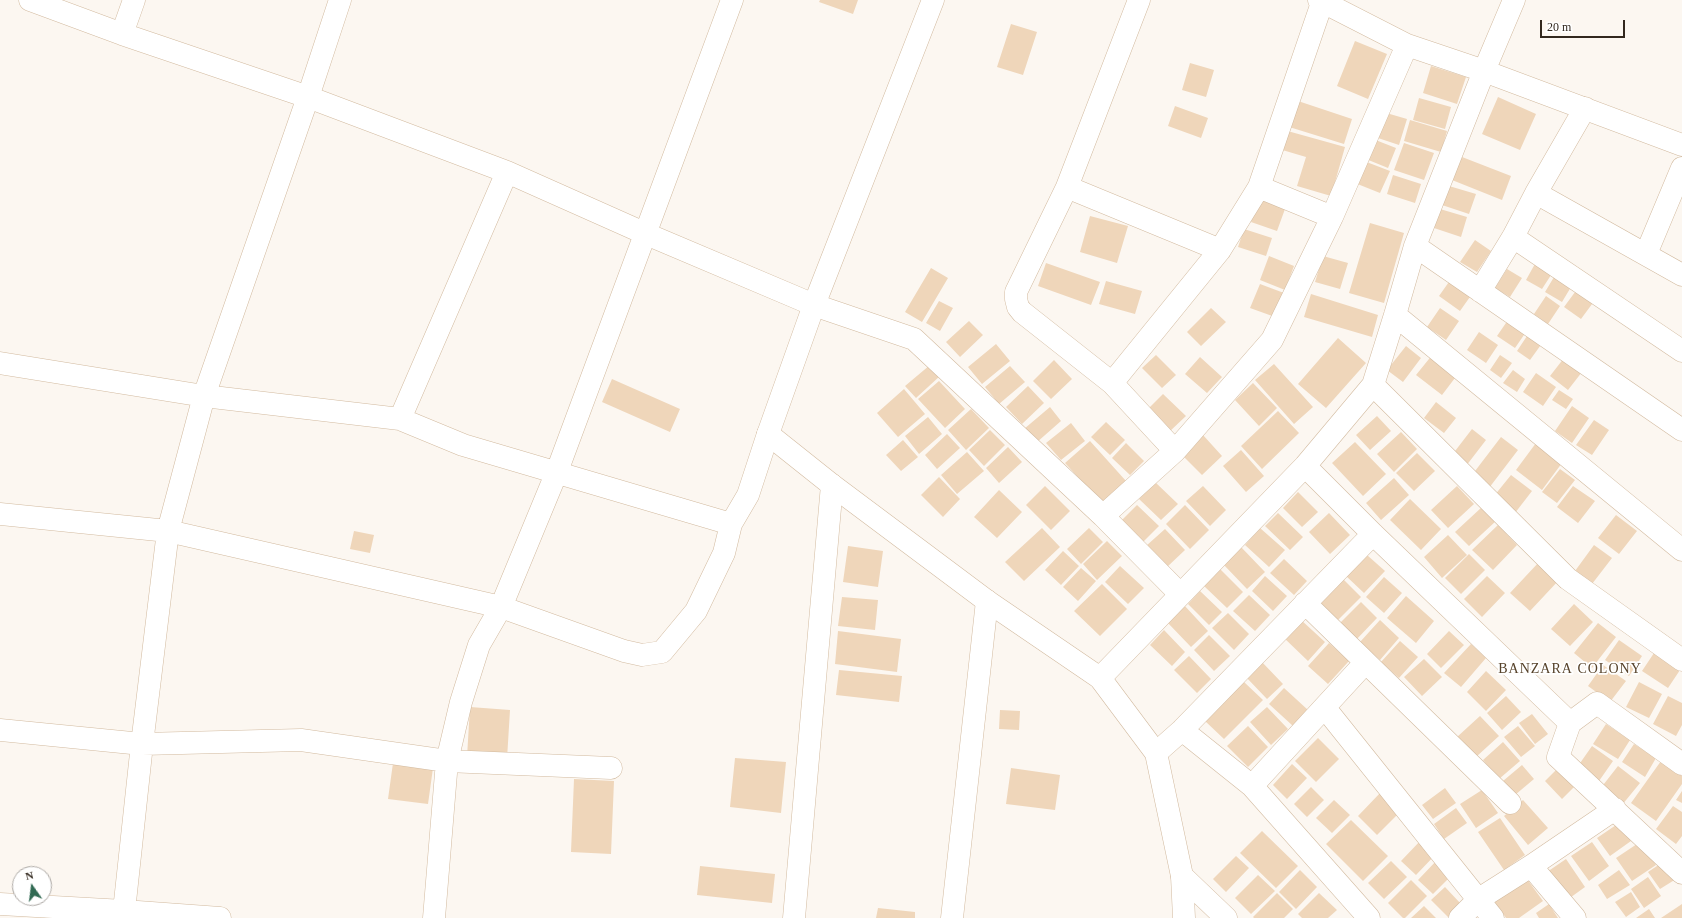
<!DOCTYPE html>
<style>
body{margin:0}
#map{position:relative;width:1682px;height:918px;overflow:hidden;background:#fcf7f1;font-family:"Times New Roman",serif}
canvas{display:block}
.north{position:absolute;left:12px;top:866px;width:40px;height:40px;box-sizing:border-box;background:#fff;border:1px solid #ada9a5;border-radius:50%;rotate:346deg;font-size:11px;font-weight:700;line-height:16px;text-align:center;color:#32281e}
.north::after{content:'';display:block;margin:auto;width:14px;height:18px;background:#316a53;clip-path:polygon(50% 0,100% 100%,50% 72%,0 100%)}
.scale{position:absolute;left:1540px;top:20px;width:85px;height:18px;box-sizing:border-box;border:2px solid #32281e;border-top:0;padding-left:5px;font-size:12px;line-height:14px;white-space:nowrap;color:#32281e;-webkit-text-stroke:3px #fff;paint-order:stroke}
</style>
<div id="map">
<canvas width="1682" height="918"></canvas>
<div class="north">N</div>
<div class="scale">20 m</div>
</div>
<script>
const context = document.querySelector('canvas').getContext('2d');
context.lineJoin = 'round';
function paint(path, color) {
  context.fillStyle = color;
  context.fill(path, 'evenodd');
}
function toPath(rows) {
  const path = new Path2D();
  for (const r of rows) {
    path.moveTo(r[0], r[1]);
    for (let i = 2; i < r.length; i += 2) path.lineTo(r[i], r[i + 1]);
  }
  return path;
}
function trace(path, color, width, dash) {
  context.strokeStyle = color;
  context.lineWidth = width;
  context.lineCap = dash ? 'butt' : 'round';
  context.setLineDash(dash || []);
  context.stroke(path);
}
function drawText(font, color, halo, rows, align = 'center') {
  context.font = font + ' "Times New Roman",serif';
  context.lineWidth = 3.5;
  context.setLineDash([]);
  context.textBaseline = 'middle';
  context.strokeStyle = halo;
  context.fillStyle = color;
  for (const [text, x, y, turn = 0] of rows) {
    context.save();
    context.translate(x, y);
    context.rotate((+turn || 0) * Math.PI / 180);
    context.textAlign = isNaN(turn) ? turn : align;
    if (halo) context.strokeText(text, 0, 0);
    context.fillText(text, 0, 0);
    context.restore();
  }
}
paint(toPath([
 [820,0,858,0,853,14,819,2],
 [1011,24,1037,32,1023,75,997,67],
 [1355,41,1387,54,1368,99,1337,86],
 [1190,63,1214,70,1206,97,1182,90],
 [1431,66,1466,77,1457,104,1423,93],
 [1498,97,1536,114,1520,150,1482,134],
 [1419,98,1451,107,1445,129,1413,120],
 [1295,100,1352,119,1344,144,1286,126],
 [1175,106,1208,118,1201,138,1168,126],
 [1383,112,1407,119,1399,145,1375,137],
 [1410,120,1447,131,1441,152,1404,141],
 [1284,130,1345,147,1331,196,1297,186,1306,157,1279,149],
 [1373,139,1396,148,1388,168,1366,159],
 [1404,143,1434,153,1424,180,1394,170],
 [1462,157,1511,176,1502,200,1452,180],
 [1364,161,1390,171,1380,193,1355,183],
 [1393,175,1421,184,1415,203,1387,194],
 [1449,186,1476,194,1469,214,1442,205],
 [1259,199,1285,209,1277,231,1251,222],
 [1440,209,1467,217,1461,237,1434,228],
 [1090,216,1128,226,1117,263,1080,252],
 [1370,223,1404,233,1384,303,1349,293],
 [1244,229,1272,238,1266,256,1238,247],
 [1475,240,1491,251,1477,272,1460,262],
 [1269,256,1294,266,1285,290,1260,280],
 [1323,256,1348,263,1340,289,1315,282],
 [1536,262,1553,272,1542,289,1526,280],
 [1046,263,1100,282,1091,305,1038,286],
 [931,268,948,278,922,322,905,312],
 [1507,269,1522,278,1510,297,1495,288],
 [1557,272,1574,282,1562,302,1545,292],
 [1451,279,1472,294,1460,311,1439,296],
 [1106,281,1142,291,1135,314,1099,304],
 [1260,284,1284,293,1275,317,1250,308],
 [1578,288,1595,300,1581,319,1564,307],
 [1311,294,1378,315,1372,337,1304,317],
 [1546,296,1560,306,1548,324,1534,314],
 [939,301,953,308,940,331,926,323],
 [1211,308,1226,322,1201,346,1187,332],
 [1440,308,1459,321,1446,340,1427,327],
 [1508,320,1526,332,1515,348,1497,336],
 [969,321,983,335,960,357,946,342],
 [1479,332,1498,345,1486,363,1467,350],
 [1529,333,1543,342,1530,360,1517,351],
 [1338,338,1366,363,1326,408,1298,384],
 [996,344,1010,361,982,384,968,367],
 [1406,346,1421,358,1403,382,1387,370],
 [1433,354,1458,374,1442,395,1416,375],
 [1156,355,1176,375,1162,388,1142,368],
 [1500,355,1512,363,1501,378,1490,370],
 [1200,357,1222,377,1207,393,1185,374],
 [1564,358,1582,372,1568,390,1550,376],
 [1054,360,1072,379,1051,399,1033,381],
 [1274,364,1313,407,1294,424,1255,380],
 [930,365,940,376,916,398,905,386],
 [1010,366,1025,382,999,404,985,387],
 [1513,370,1525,379,1517,392,1503,383],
 [1536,373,1556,387,1543,406,1523,392],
 [612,379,680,409,670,432,602,402],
 [939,381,965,409,945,428,918,399],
 [1253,383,1277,408,1259,426,1235,400],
 [1028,386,1044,403,1022,424,1006,407],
 [904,389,925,414,898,437,877,413],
 [1559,390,1573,399,1566,409,1552,400],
 [1163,394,1186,416,1168,433,1146,411],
 [1436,402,1456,418,1444,433,1424,418],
 [1572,406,1589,418,1572,443,1555,431],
 [1050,407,1061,421,1036,443,1024,429],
 [971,409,989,428,966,450,948,430],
 [1278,411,1299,433,1262,469,1241,446],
 [1377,416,1391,431,1370,450,1356,435],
 [928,417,942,434,919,454,905,436],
 [1594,420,1609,430,1592,455,1576,445],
 [1106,422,1125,440,1110,455,1091,437],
 [1071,423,1085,441,1061,460,1046,443],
 [1472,429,1486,440,1466,466,1452,455],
 [990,430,1005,445,984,466,969,450],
 [1401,432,1417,449,1394,472,1377,454],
 [947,434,960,448,937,469,925,455],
 [1203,435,1222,456,1202,475,1182,455],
 [1501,437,1518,450,1489,488,1472,475],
 [903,440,918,457,901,471,886,455],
 [1090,441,1126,481,1102,503,1065,463],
 [1355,442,1386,474,1363,496,1332,463],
 [1126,443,1144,461,1130,475,1112,458],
 [1536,443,1562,463,1542,490,1516,470],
 [1008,447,1022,462,999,483,986,468],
 [1241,450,1264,476,1246,492,1223,466],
 [967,452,984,471,957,494,941,475],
 [1417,453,1435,471,1414,491,1396,473],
 [1560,469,1575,480,1557,503,1542,492],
 [1511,475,1532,491,1515,513,1494,496],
 [939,477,960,499,943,517,921,495],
 [1394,478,1409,495,1381,520,1366,503],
 [1155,482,1178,504,1161,520,1139,499],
 [1045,486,1070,511,1051,530,1026,505],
 [1203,486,1226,510,1210,526,1186,501],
 [1457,486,1474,504,1448,528,1431,510],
 [1573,486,1595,501,1578,523,1557,507],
 [999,490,1022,512,997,538,974,517],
 [1298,492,1318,512,1302,527,1283,508],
 [1410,499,1441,529,1421,550,1390,520],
 [1137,505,1159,526,1141,544,1120,522],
 [1185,505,1209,530,1190,549,1166,524],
 [1482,507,1496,521,1469,546,1455,532],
 [1278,513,1303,537,1290,550,1265,526],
 [1329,513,1350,535,1330,554,1309,532],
 [1616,515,1637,531,1619,554,1598,538],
 [1498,525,1517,545,1493,570,1472,550],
 [1042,528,1060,547,1024,581,1005,562],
 [1089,528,1103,542,1081,564,1067,549],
 [1260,528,1285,550,1269,567,1245,545],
 [1165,529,1185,550,1166,568,1146,546],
 [354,531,374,535,370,553,350,549],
 [1448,535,1467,555,1442,578,1424,557],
 [1107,541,1122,556,1097,580,1083,564],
 [1594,545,1612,558,1592,584,1575,571],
 [848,546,883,551,878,587,843,582],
 [1241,547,1265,572,1247,589,1223,564],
 [1063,551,1079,566,1061,585,1045,570],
 [1469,554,1485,570,1461,594,1445,578],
 [1367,555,1385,571,1364,593,1346,576],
 [1284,559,1307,581,1294,595,1270,573],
 [1539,562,1559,580,1530,611,1510,593],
 [1120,566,1144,588,1128,604,1105,582],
 [1081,568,1096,581,1078,601,1063,587],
 [1220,569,1243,592,1227,608,1204,586],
 [1265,576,1287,596,1273,611,1252,591],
 [1487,576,1505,593,1482,617,1464,599],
 [1384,577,1402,593,1384,613,1366,597],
 [1343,579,1361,597,1337,621,1319,603],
 [1102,584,1127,609,1100,636,1074,611],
 [1200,591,1222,612,1209,625,1188,604],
 [1249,595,1270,615,1255,631,1233,611],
 [1406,596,1434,621,1416,643,1387,618],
 [842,597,878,600,875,630,838,626],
 [1361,602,1377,618,1354,642,1338,625],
 [1574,604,1593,622,1570,646,1551,629],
 [1184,605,1208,631,1191,647,1167,622],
 [1228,613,1249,634,1234,650,1212,628],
 [1300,619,1325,642,1308,661,1283,637],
 [1380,620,1399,638,1380,660,1360,642],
 [1598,623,1616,637,1592,668,1574,653],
 [1164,630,1185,652,1172,666,1150,645],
 [838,631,901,639,897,672,835,664],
 [1449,631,1464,645,1441,668,1427,654],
 [1209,635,1230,656,1214,671,1194,650],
 [1619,640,1642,656,1629,676,1605,660],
 [1400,641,1418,657,1399,678,1381,662],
 [1329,643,1349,661,1328,684,1308,666],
 [1471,644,1486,658,1461,687,1444,673],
 [1658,647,1682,667,1668,688,1642,671],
 [1189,656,1211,679,1197,693,1174,670],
 [1424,659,1442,677,1422,696,1404,677],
 [1261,661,1283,684,1267,699,1245,676],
 [1603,665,1626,681,1610,702,1588,686],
 [839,670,902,676,899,702,836,695],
 [1486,671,1506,690,1486,711,1467,692],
 [1244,682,1263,700,1224,739,1205,721],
 [1639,682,1662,694,1649,718,1626,707],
 [1284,688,1308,710,1293,726,1269,704],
 [1506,696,1521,712,1502,730,1487,713],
 [1668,696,1682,703,1682,725,1676,736,1653,724],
 [470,707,510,710,507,759,467,757],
 [1267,707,1288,729,1271,745,1250,722],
 [1000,710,1020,711,1019,730,999,729],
 [1532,714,1548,734,1535,744,1519,723],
 [1480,716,1499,736,1476,757,1457,737],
 [1606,724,1630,740,1618,759,1593,744],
 [1248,726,1268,747,1248,767,1227,746],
 [1518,726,1535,746,1521,757,1504,737],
 [1318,738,1339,759,1316,782,1295,761],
 [1503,742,1520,761,1499,779,1483,760],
 [1634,744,1656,758,1645,777,1622,762],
 [1592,746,1613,761,1599,781,1578,766],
 [735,758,786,762,781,813,730,807],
 [1661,761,1682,776,1682,784,1656,821,1631,803],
 [393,763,433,768,428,804,388,799],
 [1292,764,1307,778,1287,799,1273,785],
 [1522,765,1534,779,1515,795,1503,781],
 [1618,766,1640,783,1622,805,1600,789],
 [1011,768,1060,775,1055,810,1006,804],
 [1558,768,1575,786,1562,799,1545,781],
 [574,779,614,781,611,854,571,852],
 [1311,787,1324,800,1307,817,1294,804],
 [1445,788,1456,803,1433,819,1422,805],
 [1482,790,1498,813,1476,828,1460,804],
 [1682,791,1682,803,1676,800],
 [1381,792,1401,811,1377,835,1358,816],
 [1334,800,1350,815,1332,833,1316,818],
 [1523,800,1548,828,1528,845,1504,816],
 [1673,806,1682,812,1682,836,1676,844,1656,829],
 [1456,808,1467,823,1444,839,1434,824],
 [1500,818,1525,855,1504,870,1478,832],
 [1351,820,1388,856,1363,881,1326,844],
 [1619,823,1631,841,1610,856,1597,838],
 [1262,831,1298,866,1276,888,1240,853],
 [1422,839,1437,853,1416,875,1401,861],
 [1592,842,1609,866,1589,881,1571,856],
 [1640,842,1656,865,1632,881,1616,858],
 [1236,856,1249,868,1226,892,1213,879],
 [1438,859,1453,874,1433,894,1418,880],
 [1566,859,1585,887,1567,900,1547,872],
 [1391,861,1407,877,1384,899,1368,883],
 [1663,862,1676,879,1660,889,1648,872],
 [700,866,775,874,772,903,697,895],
 [1300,870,1317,887,1296,909,1279,892],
 [1619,870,1630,885,1607,899,1598,885],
 [1258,875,1275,891,1251,914,1235,898],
 [1648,877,1661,896,1644,908,1631,889],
 [1527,879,1543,901,1519,918,1506,918,1494,901],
 [1411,880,1427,896,1405,918,1403,918,1388,903],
 [1445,887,1461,904,1448,917,1431,900],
 [1631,892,1640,907,1626,917,1615,902],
 [1277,893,1293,909,1284,918,1254,918,1253,917],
 [1319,893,1337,910,1328,918,1302,918,1298,914],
 [1549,904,1558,918,1539,918,1536,913],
 [1682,904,1682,918,1661,918],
 [1424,906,1436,918,1411,918],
 [878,908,915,912,915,918,876,918],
 [1649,909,1655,918,1636,918]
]), '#efd6ba');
const minor = toPath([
 [30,0,122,34,308,97,507,172,644,233,814,305,914,339,1103,516,1180,594],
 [1139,0,1067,187,1220,250],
 [1319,0,1407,45,1484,71,1682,145],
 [122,34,134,0],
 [1067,187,1016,292,1016,299,1018,307,1022,312,1112,383],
 [1259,187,1332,217],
 [1536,193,1682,275],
 [1513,237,1682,351],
 [1415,246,1682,430],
 [1646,254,1682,168],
 [1480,291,1513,237,1536,193,1585,108],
 [1395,315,1682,550],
 [0,363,204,396,400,419,463,445,731,524],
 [1373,385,1568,579,1682,660],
 [400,419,507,172],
 [1175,451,1112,383,1220,250,1259,187,1323,0],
 [1305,466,1373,534,1570,723,1597,703,1682,764],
 [0,514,168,531,204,396,308,97,340,0],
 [1103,516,1175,451,1272,340,1332,217,1407,45],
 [1305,603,1510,803],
 [1100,678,1305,466,1373,385,1395,315,1415,246,1484,71,1514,0],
 [1325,708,1493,918],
 [1570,723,1558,757,1682,873],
 [0,730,142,744,301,740,447,761,611,768],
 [1182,730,1252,786,1369,918],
 [1156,753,1182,730,1373,534],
 [1252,786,1365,663],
 [1531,866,1575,918],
 [1182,876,1226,918],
 [0,904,124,911,220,918],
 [124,911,142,744,168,531,501,607,624,651,642,655,662,652,696,611,724,553,731,524,748,495,768,434],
 [434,918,447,761,461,702,479,645,501,607,556,474,732,0],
 [794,918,832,485],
 [952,918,987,601],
 [1460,918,1479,899,1531,866,1615,809]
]);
const tertiary = toPath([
 [933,0,814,305,768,434,832,485,987,601,1100,678,1156,753,1182,876,1184,918]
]);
trace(minor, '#d2ba9f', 23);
trace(tertiary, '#d2ba9f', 23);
trace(minor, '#fff', 22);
trace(tertiary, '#fff', 22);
context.letterSpacing = '1px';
drawText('14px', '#56422a', '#fff', [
 ["BANZARA COLONY",1570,669]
]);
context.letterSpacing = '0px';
</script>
